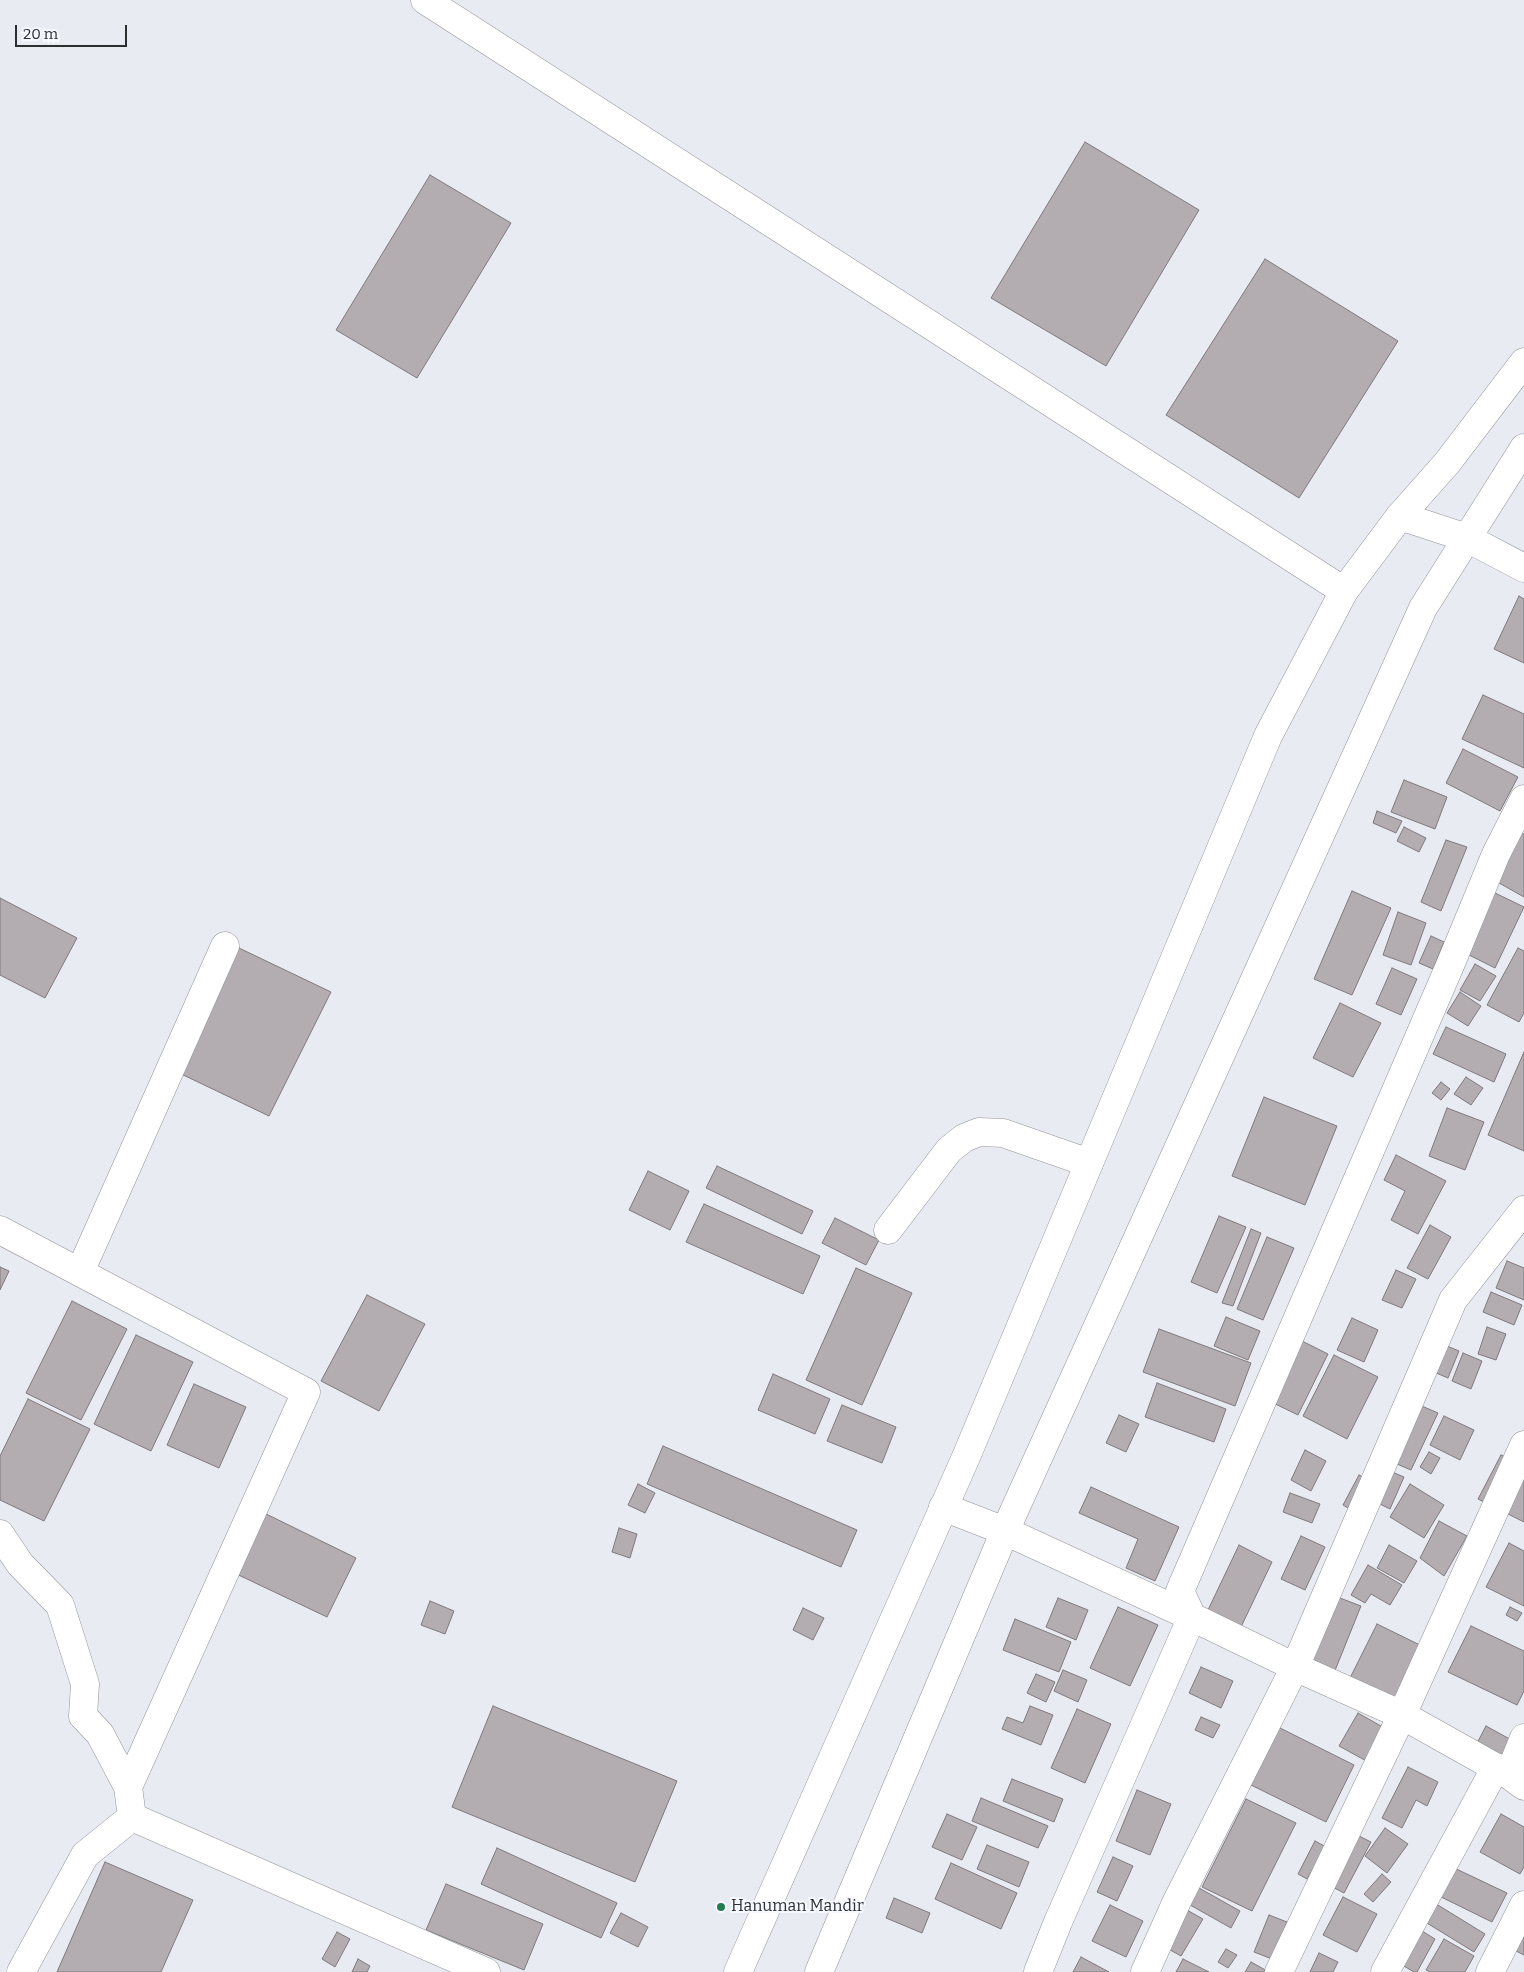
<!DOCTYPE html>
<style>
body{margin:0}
#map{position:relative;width:1524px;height:1972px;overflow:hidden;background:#e9ebf2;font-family:Bitter,serif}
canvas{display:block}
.scale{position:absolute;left:15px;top:25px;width:112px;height:22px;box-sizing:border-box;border:2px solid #2d2e30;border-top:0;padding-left:6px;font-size:15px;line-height:18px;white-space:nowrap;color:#2d2e30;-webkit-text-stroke:4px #f6f9ff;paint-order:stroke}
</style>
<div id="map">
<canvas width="1524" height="1972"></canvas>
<div class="scale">20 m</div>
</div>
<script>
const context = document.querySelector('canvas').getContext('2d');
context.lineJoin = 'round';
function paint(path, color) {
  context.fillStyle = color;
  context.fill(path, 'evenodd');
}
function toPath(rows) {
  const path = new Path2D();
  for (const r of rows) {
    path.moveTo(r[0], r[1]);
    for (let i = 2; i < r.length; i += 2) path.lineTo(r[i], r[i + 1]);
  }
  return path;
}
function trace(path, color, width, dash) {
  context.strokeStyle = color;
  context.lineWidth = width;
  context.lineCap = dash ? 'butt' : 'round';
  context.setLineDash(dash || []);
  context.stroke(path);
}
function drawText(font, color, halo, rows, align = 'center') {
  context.font = font + ' Bitter,serif';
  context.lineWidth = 4;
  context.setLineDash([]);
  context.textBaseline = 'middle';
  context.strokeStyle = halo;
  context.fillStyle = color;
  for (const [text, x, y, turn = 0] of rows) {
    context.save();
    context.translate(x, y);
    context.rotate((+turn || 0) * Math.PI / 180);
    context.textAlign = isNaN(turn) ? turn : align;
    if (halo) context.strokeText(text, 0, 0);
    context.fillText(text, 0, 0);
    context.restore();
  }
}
const building = toPath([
 [1085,142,1199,210,1106,366,991,298,1085,142],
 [430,175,511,223,417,378,336,330,430,175],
 [1265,259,1398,341,1299,498,1166,415,1265,259],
 [1519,596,1524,599,1524,663,1494,649,1519,596],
 [1483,695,1524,714,1524,768,1462,739,1483,695],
 [1463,749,1518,777,1500,811,1446,783,1463,749],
 [1404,780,1447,797,1435,829,1391,812,1404,780],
 [1377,811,1402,821,1396,833,1373,823,1377,811],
 [1404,827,1426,838,1419,852,1397,841,1404,827],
 [1520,832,1524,834,1524,897,1492,879,1520,832],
 [1446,840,1467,847,1441,911,1421,902,1446,840],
 [1352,891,1391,908,1352,995,1314,979,1352,891],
 [1493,892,1524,907,1495,968,1463,952,1493,892],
 [0,898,77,938,45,998,0,975,0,898],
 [1398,912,1426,923,1411,965,1383,955,1398,912],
 [1431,936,1444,942,1433,969,1419,963,1431,936],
 [239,948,331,992,269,1116,177,1072,239,948],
 [1518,948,1524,951,1524,1013,1519,1022,1487,1005,1518,948],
 [1475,964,1496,976,1480,1001,1460,990,1475,964],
 [1392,968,1417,979,1401,1015,1376,1004,1392,968],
 [1460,992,1481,1006,1468,1026,1447,1013,1460,992],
 [1340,1003,1381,1023,1353,1077,1313,1058,1340,1003],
 [1446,1027,1506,1054,1494,1082,1433,1054,1446,1027],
 [1524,1052,1524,1151,1488,1135,1524,1052],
 [1466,1077,1483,1088,1471,1105,1454,1094,1466,1077],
 [1441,1082,1450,1089,1441,1100,1432,1093,1441,1082],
 [1264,1097,1337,1126,1305,1205,1232,1176,1264,1097],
 [1447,1108,1484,1122,1465,1170,1429,1156,1447,1108],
 [1396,1155,1446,1181,1418,1234,1391,1220,1405,1191,1384,1180,1396,1155],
 [717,1166,813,1211,802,1234,706,1188,717,1166],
 [648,1171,689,1191,670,1230,629,1210,648,1171],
 [704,1204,820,1256,803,1294,686,1242,704,1204],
 [1219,1216,1246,1227,1217,1293,1191,1282,1219,1216],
 [835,1218,879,1240,866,1265,822,1243,835,1218],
 [1430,1225,1451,1237,1428,1279,1407,1268,1430,1225],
 [1251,1229,1261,1233,1233,1306,1222,1303,1251,1229],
 [1267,1237,1294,1248,1263,1320,1237,1309,1267,1237],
 [1507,1261,1524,1268,1524,1300,1496,1288,1507,1261],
 [0,1267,9,1271,0,1290,0,1267],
 [856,1268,912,1293,862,1405,806,1380,856,1268],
 [1396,1270,1416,1279,1402,1308,1382,1300,1396,1270],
 [1491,1292,1522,1305,1514,1325,1483,1312,1491,1292],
 [367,1295,425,1324,379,1411,321,1381,367,1295],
 [72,1301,127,1329,81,1420,26,1393,72,1301],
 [1226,1317,1260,1331,1248,1360,1214,1346,1226,1317],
 [1352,1318,1378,1330,1364,1362,1337,1350,1352,1318],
 [1487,1327,1506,1334,1496,1360,1478,1354,1487,1327],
 [1159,1329,1251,1363,1235,1406,1143,1372,1159,1329],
 [136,1335,193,1362,151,1451,94,1424,136,1335],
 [1296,1338,1328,1354,1298,1415,1265,1399,1296,1338],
 [1440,1343,1459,1351,1448,1378,1429,1370,1440,1343],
 [1463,1353,1482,1361,1471,1389,1452,1381,1463,1353],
 [1334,1355,1378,1377,1347,1439,1303,1416,1334,1355],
 [773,1374,830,1399,815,1434,758,1410,773,1374],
 [1157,1383,1226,1409,1214,1442,1145,1417,1157,1383],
 [194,1384,246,1407,219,1468,167,1445,194,1384],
 [28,1399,90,1429,44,1521,0,1500,0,1456,28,1399],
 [1417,1404,1438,1413,1411,1470,1390,1461,1417,1404],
 [842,1405,896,1427,882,1463,827,1441,842,1405],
 [1119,1415,1139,1424,1126,1452,1106,1443,1119,1415],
 [1444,1416,1474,1430,1460,1460,1430,1445,1444,1416],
 [663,1446,857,1530,841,1567,647,1484,663,1446],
 [1305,1450,1326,1461,1311,1491,1291,1480,1305,1450],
 [1429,1452,1440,1458,1431,1474,1420,1467,1429,1452],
 [1501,1455,1524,1466,1524,1522,1478,1499,1501,1455],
 [1385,1469,1404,1477,1390,1509,1372,1500,1385,1469],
 [1359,1475,1370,1481,1353,1511,1343,1505,1359,1475],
 [638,1484,655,1493,645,1513,628,1505,638,1484],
 [1410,1484,1444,1505,1424,1538,1390,1517,1410,1484],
 [1091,1487,1179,1527,1155,1581,1126,1568,1138,1539,1079,1513,1091,1487],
 [1290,1493,1320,1504,1312,1523,1283,1512,1290,1493],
 [258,1510,356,1558,327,1617,228,1570,258,1510],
 [1439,1521,1467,1536,1444,1576,1420,1558,1439,1521],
 [619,1528,637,1534,630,1558,612,1552,619,1528],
 [1301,1536,1325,1547,1305,1590,1281,1579,1301,1536],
 [1509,1543,1524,1551,1524,1606,1486,1587,1509,1543],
 [1239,1545,1272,1562,1241,1627,1207,1612,1239,1545],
 [1389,1545,1417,1561,1404,1583,1377,1568,1389,1545],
 [1368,1565,1402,1585,1390,1605,1371,1594,1365,1603,1351,1595,1368,1565],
 [1332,1595,1361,1606,1334,1673,1304,1661,1332,1595],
 [1058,1598,1088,1610,1076,1640,1046,1627,1058,1598],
 [430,1601,454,1611,445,1634,421,1625,430,1601],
 [1118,1607,1158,1625,1130,1686,1090,1668,1118,1607],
 [1510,1607,1522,1613,1517,1621,1506,1615,1510,1607],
 [803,1608,824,1618,813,1640,793,1630,803,1608],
 [1015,1619,1071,1642,1059,1672,1003,1650,1015,1619],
 [1377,1624,1424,1647,1397,1703,1349,1680,1377,1624],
 [1471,1626,1524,1651,1524,1691,1517,1705,1448,1672,1471,1626],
 [1201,1667,1233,1681,1221,1708,1189,1693,1201,1667],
 [1063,1670,1087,1680,1078,1702,1054,1691,1063,1670],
 [1036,1674,1055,1682,1046,1702,1027,1693,1036,1674],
 [493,1706,677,1781,635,1882,452,1807,493,1706],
 [1030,1706,1053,1715,1041,1745,1002,1729,1007,1717,1023,1723,1030,1706],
 [1077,1709,1111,1724,1085,1783,1051,1768,1077,1709],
 [1358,1713,1388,1730,1370,1763,1339,1746,1358,1713],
 [1201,1717,1220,1725,1213,1738,1195,1730,1201,1717],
 [1486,1726,1517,1743,1506,1763,1475,1747,1486,1726],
 [1278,1727,1354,1765,1326,1822,1249,1784,1278,1727],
 [1408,1767,1438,1782,1427,1806,1416,1800,1402,1828,1382,1818,1408,1767],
 [1012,1779,1063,1799,1054,1822,1003,1801,1012,1779],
 [1137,1790,1171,1804,1150,1855,1116,1841,1137,1790],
 [981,1798,1048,1826,1038,1848,972,1821,981,1798],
 [1246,1799,1296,1823,1252,1911,1202,1887,1246,1799],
 [947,1814,977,1827,962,1860,932,1847,947,1814],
 [1501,1814,1524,1827,1524,1867,1520,1874,1480,1852,1501,1814],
 [1385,1828,1408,1844,1387,1873,1365,1856,1385,1828],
 [1353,1833,1371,1842,1344,1893,1327,1884,1353,1833],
 [1315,1841,1326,1847,1307,1879,1298,1874,1315,1841],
 [987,1845,1029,1862,1019,1887,977,1869,987,1845],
 [497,1848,617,1903,601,1938,481,1884,497,1848],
 [1113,1857,1133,1866,1117,1901,1097,1892,1113,1857],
 [105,1862,193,1900,161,1972,57,1972,105,1862],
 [951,1863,1017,1893,1001,1929,935,1899,951,1863],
 [1450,1866,1507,1893,1492,1922,1435,1894,1450,1866],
 [1382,1874,1391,1882,1373,1902,1364,1894,1382,1874],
 [446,1884,543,1924,524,1970,426,1930,446,1884],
 [1192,1884,1240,1911,1231,1928,1183,1901,1192,1884],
 [1343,1897,1377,1914,1357,1952,1323,1935,1343,1897],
 [894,1898,930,1913,922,1933,886,1918,894,1898],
 [1433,1902,1485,1934,1474,1952,1422,1920,1433,1902],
 [1524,1903,1524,1955,1504,1945,1524,1903],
 [1110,1905,1143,1921,1126,1957,1092,1941,1110,1905],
 [1185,1909,1203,1919,1181,1956,1163,1946,1185,1909],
 [621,1913,648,1927,638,1947,610,1933,621,1913],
 [1269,1915,1287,1922,1272,1959,1254,1952,1269,1915],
 [1417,1928,1435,1939,1417,1972,1414,1972,1397,1962,1417,1928],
 [337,1932,350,1939,335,1967,322,1959,337,1932],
 [1444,1939,1474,1956,1465,1972,1430,1972,1426,1970,1444,1939],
 [1226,1949,1237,1955,1228,1968,1218,1962,1226,1949],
 [1319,1953,1338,1962,1333,1972,1310,1972,1319,1953],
 [1081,1957,1109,1972,1073,1972,1081,1957],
 [358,1959,370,1966,367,1972,352,1972,358,1959],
 [1183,1959,1209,1972,1176,1972,1183,1959],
 [1251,1962,1269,1972,1245,1972,1251,1962]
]);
paint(building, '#b3adb1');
trace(building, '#7f797d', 1);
const minor = toPath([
 [425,0,1344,591],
 [1400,516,1467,538,1524,568],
 [0,1230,306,1392,128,1787,132,1817,486,1972],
 [888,1230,949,1150,964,1138,979,1132,1003,1133,1089,1163],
 [80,1272,225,946],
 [943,1507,1005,1531,1192,1617,1295,1667,1402,1715,1509,1775,1524,1786],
 [0,1534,20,1564,60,1605,85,1684,83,1716,100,1734,128,1787],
 [1509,1775,1524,1738],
 [21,1972,85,1855,132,1817],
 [1038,1972,1058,1922,1192,1617,1180,1591,1451,963,1496,854,1524,799],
 [1145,1972,1177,1901,1295,1667,1453,1300,1524,1210],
 [1279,1972,1402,1715,1524,1445],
 [1385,1972,1496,1767],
 [1490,1972,1524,1905]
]);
const major = toPath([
 [738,1972,966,1457,1268,736,1344,591,1400,516,1447,463,1524,362],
 [819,1972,1005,1531,1423,608,1524,448]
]);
trace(minor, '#919499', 29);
trace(major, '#919499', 29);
trace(minor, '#fff', 28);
trace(major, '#fff', 28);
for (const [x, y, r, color] of [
 [721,1907,5,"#237b4f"]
]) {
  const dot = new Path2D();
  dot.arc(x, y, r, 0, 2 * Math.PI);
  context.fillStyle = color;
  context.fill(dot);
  trace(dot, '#f6f9ff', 2);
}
drawText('16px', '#2d2e30', '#f6f9ff', [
 ["Hanuman Mandir",731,1907]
], 'left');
</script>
